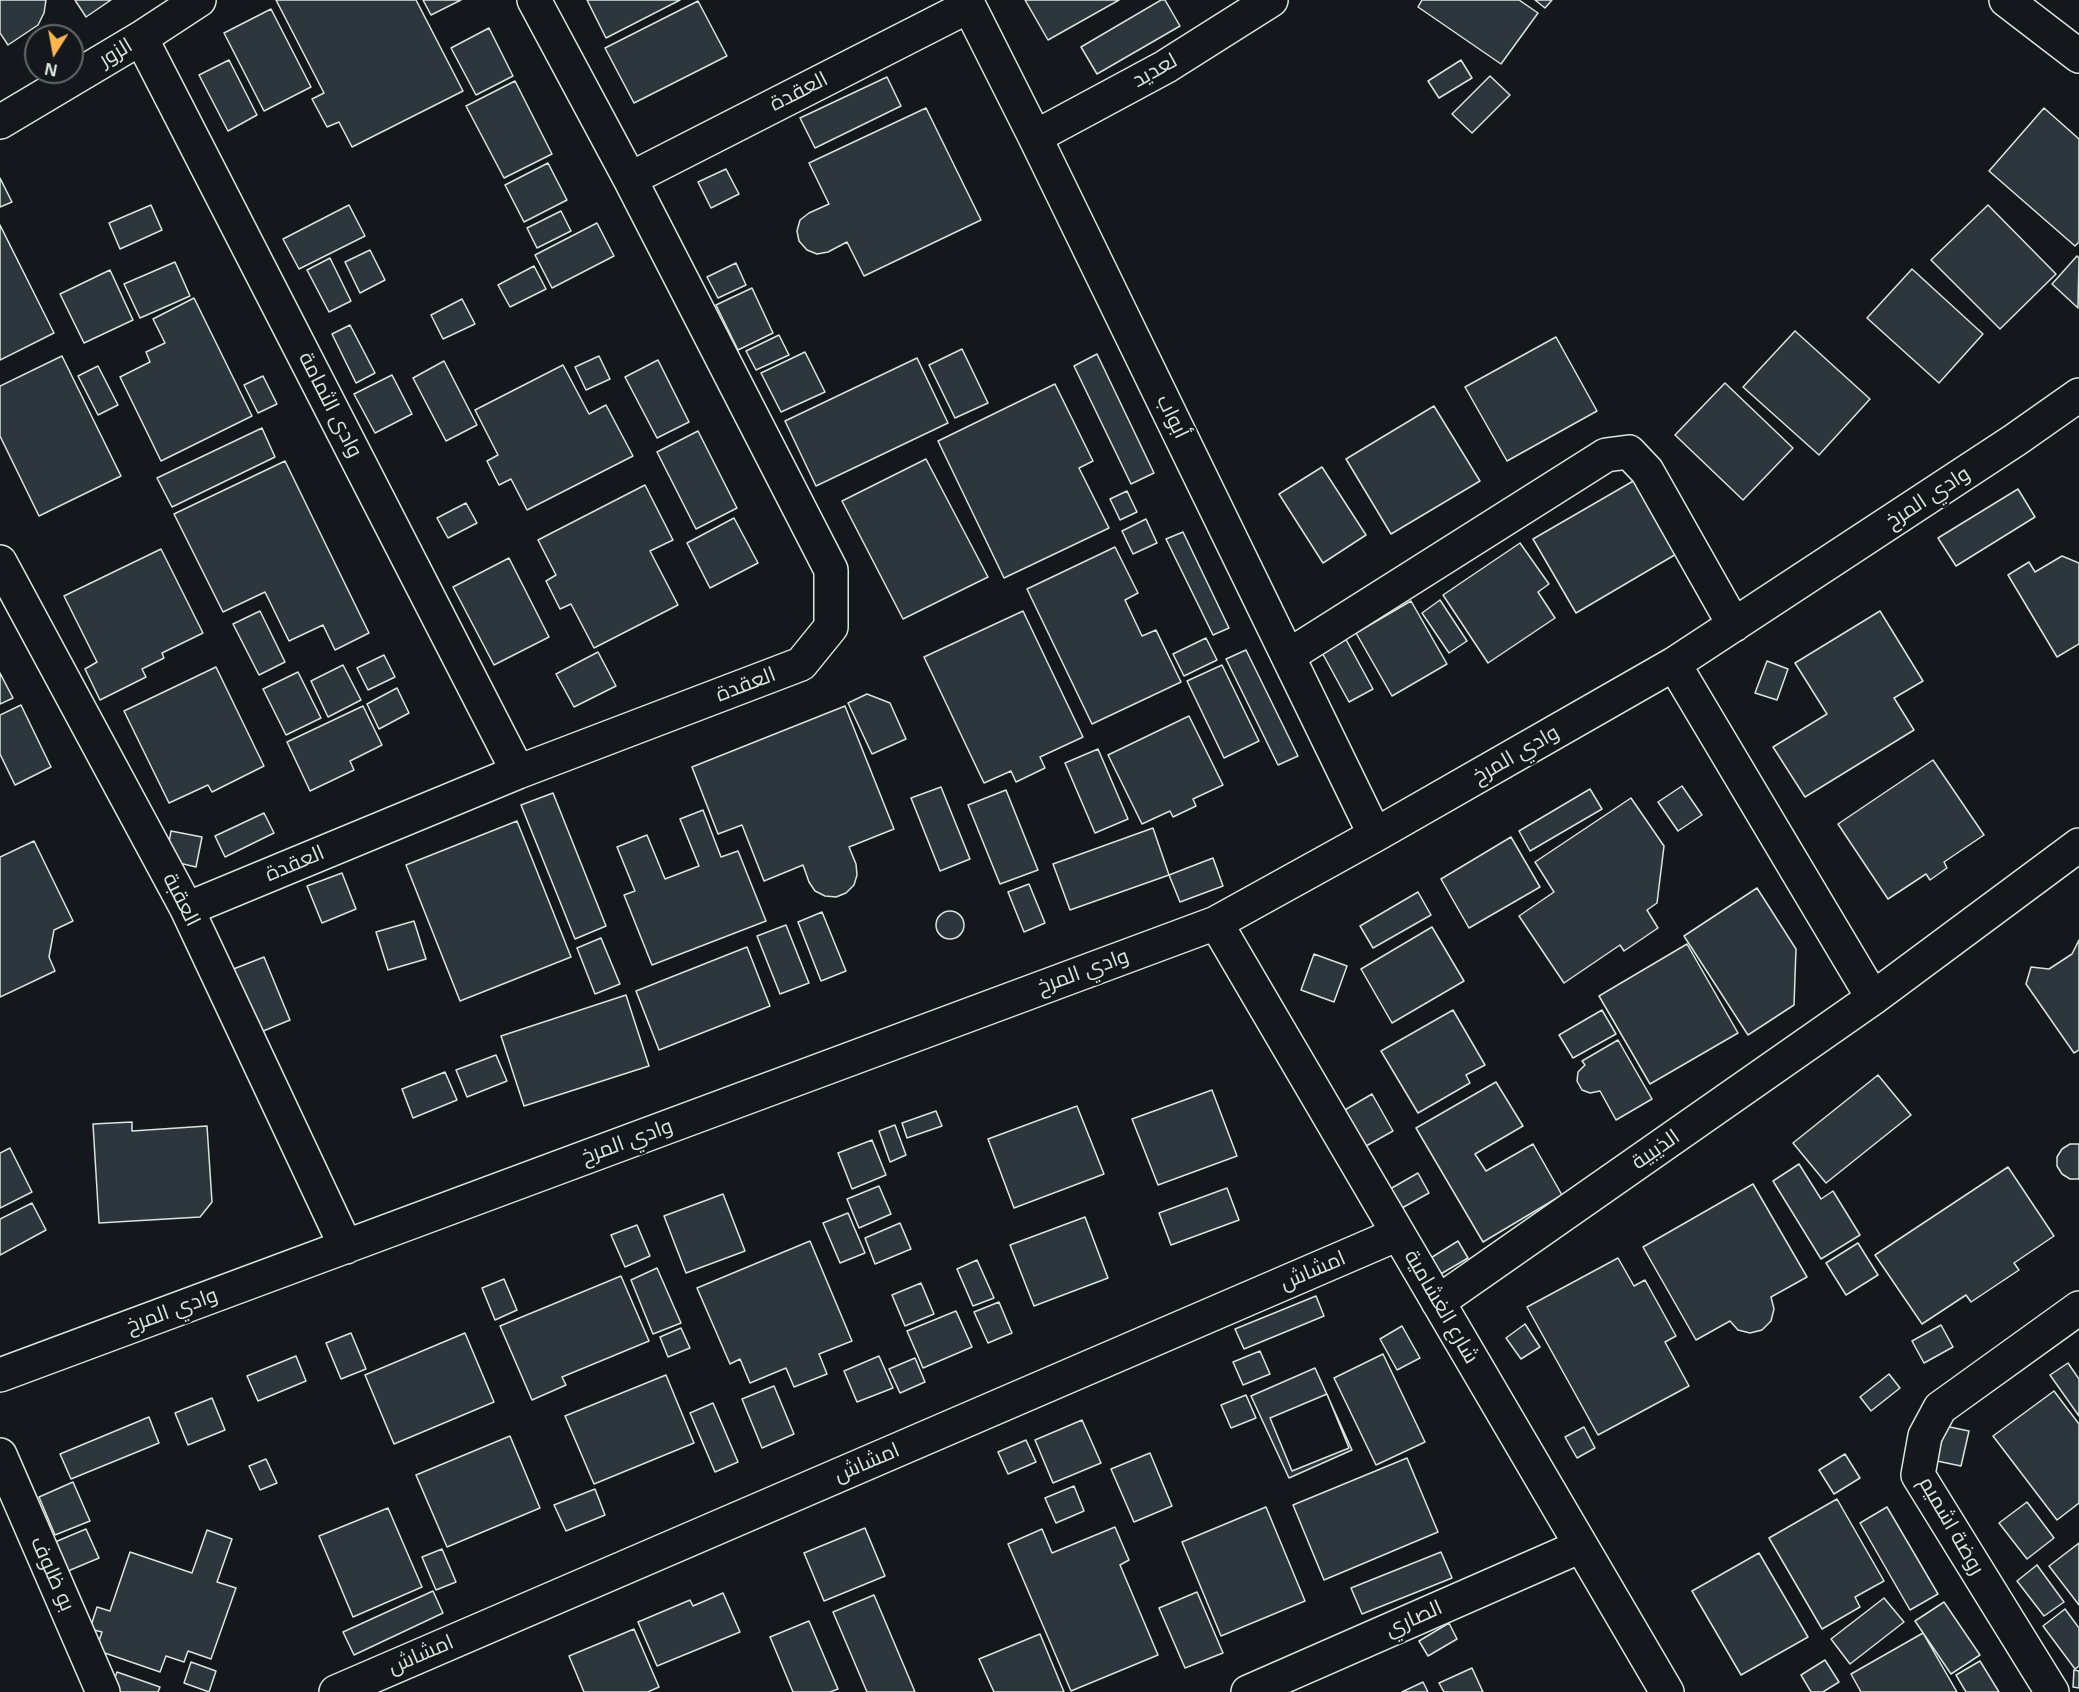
<!DOCTYPE html>
<meta charset="utf-8">
<style>
body{margin:0}
#map{position:relative;width:2079px;height:1692px;overflow:hidden;background:#14181c;font-family:"Open Sans",sans-serif}
canvas{display:block}
.north{position:absolute;left:24px;top:24px;width:60px;height:60px;box-sizing:border-box;background:#14181c;border:2px solid #626a69;border-radius:50%;rotate:191deg;font-size:16px;font-weight:700;line-height:24px;text-align:center;color:#d8e6dc}
.north::after{content:'';display:block;margin:auto;width:21px;height:27px;background:#ffb74d;clip-path:polygon(50% 0,100% 100%,50% 72%,0 100%)}
</style>
<div id="map">
<canvas width="2079" height="1692"></canvas>
<div class="north">N</div>
</div>
<script>
const context = document.querySelector('canvas').getContext('2d');
context.lineJoin = 'round';
function paint(path, color) {
  context.fillStyle = color;
  context.fill(path, 'evenodd');
}
function toPath(rows) {
  const path = new Path2D();
  for (const r of rows) {
    if (r.length === 3) {
      path.moveTo(r[0] + r[2], r[1]);
      path.arc(r[0], r[1], r[2], 0, 2 * Math.PI);
      continue;
    }
    path.moveTo(r[0], r[1]);
    for (let i = 2; i < r.length; i += 2) path.lineTo(r[i], r[i + 1]);
  }
  return path;
}
function trace(path, color, width, dash) {
  context.strokeStyle = color;
  context.lineWidth = width;
  context.lineCap = dash ? 'butt' : 'round';
  context.setLineDash(dash || []);
  context.stroke(path);
}
function drawText(font, color, halo, rows, align = 'center') {
  context.font = font + ' "Open Sans",Cairo,sans-serif';
  context.lineWidth = 4.5;
  context.setLineDash([]);
  context.textBaseline = 'middle';
  context.strokeStyle = halo;
  context.fillStyle = color;
  for (const [text, x, y, turn = 0] of rows) {
    context.save();
    context.translate(x, y);
    context.rotate((+turn || 0) * Math.PI / 180);
    context.textAlign = isNaN(turn) ? turn : align;
    if (halo) context.strokeText(text, 0, 0);
    context.fillText(text, 0, 0);
    context.restore();
  }
}
const building = toPath([
 [0,0,46,0,44,13,38,25,8,45,0,33,0,0],
 [75,0,111,0,86,17,75,0],
 [276,0,416,0,463,91,352,147,339,122,327,127,312,99,324,93,276,0],
 [423,0,461,0,431,15,423,0],
 [587,0,680,0,606,38,587,0],
 [1025,0,1119,0,1048,40,1025,0],
 [1161,0,1165,0,1180,26,1097,74,1081,47,1161,0],
 [1422,0,1519,0,1538,13,1501,64,1418,7,1422,0],
 [1535,0,1552,0,1545,8,1535,0],
 [698,1,727,56,634,103,605,48,698,1],
 [271,9,311,87,264,111,224,33,271,9],
 [489,28,513,76,476,95,451,48,489,28],
 [229,60,257,115,228,131,199,75,229,60],
 [1461,60,1472,78,1439,98,1428,81,1461,60],
 [1490,76,1510,95,1472,133,1452,114,1490,76],
 [887,77,901,106,815,148,800,118,887,77],
 [515,81,552,154,504,178,466,106,515,81],
 [926,108,981,220,864,276,847,242,828,252,817,254,807,250,799,241,797,231,800,220,809,213,829,204,809,163,926,108],
 [2044,108,2079,139,2079,242,2075,246,1989,171,2044,108],
 [548,163,567,200,524,222,505,185,548,163],
 [726,169,739,194,711,208,698,182,726,169],
 [0,178,12,202,0,207,0,178],
 [151,205,162,230,120,249,109,223,151,205],
 [349,205,365,236,299,269,283,239,349,205],
 [1988,205,2056,274,2000,329,1931,260,1988,205],
 [561,211,571,231,537,248,527,228,561,211],
 [597,223,614,256,552,288,535,255,597,223],
 [0,225,54,333,0,360,0,225],
 [370,250,385,280,360,293,345,262,370,250],
 [2077,256,2079,258,2078,308,2052,284,2077,256],
 [330,258,351,301,329,312,307,270,330,258],
 [175,262,190,296,140,318,124,284,175,262],
 [736,263,746,285,718,298,707,277,736,263],
 [534,266,546,289,510,307,498,285,534,266],
 [1912,269,1983,334,1939,383,1867,318,1912,269],
 [110,270,133,320,84,343,60,294,110,270],
 [752,288,773,333,738,350,716,305,752,288],
 [194,298,252,416,161,461,120,377,150,362,146,352,165,343,153,319,194,298],
 [462,299,475,324,443,339,431,315,462,299],
 [350,325,375,373,356,383,332,334,350,325],
 [1795,331,1870,399,1819,455,1743,387,1795,331],
 [779,335,789,355,756,370,746,351,779,335],
 [1556,337,1597,411,1507,461,1465,387,1556,337],
 [962,349,988,403,955,418,929,365,962,349],
 [805,352,825,392,781,412,761,373,805,352],
 [1097,354,1154,473,1131,484,1074,366,1097,354],
 [62,356,121,476,39,516,0,436,0,386,62,356],
 [599,356,610,379,586,390,575,367,599,356],
 [917,358,948,423,816,486,785,421,917,358],
 [658,360,689,422,657,438,625,377,658,360],
 [444,361,477,425,446,441,413,378,444,361],
 [563,365,589,414,606,405,633,456,527,510,511,479,499,485,487,461,498,455,475,410,563,365],
 [98,366,118,405,98,415,78,376,98,366],
 [392,375,412,414,375,433,354,394,392,375],
 [263,376,277,404,258,413,244,385,263,376],
 [1725,383,1793,448,1743,500,1675,435,1725,383],
 [1055,384,1093,461,1079,468,1109,528,1004,578,938,441,1055,384],
 [1434,406,1480,481,1391,534,1346,459,1434,406],
 [262,428,275,457,172,507,157,478,262,428],
 [698,431,737,508,696,529,657,452,698,431],
 [926,459,988,577,903,619,842,501,926,459],
 [285,461,369,633,335,650,323,625,289,641,265,592,223,612,174,514,285,461],
 [1322,467,1366,535,1323,563,1279,494,1322,467],
 [1635,480,1678,553,1576,613,1533,539,1635,480],
 [645,485,673,540,650,551,678,605,594,648,571,604,560,609,546,581,556,575,538,540,645,485],
 [2018,489,2035,517,1956,566,1938,538,2018,489],
 [1127,491,1137,512,1120,520,1110,499,1127,491],
 [466,503,477,523,448,538,437,518,466,503],
 [734,518,758,563,710,588,687,543,734,518],
 [1146,519,1157,543,1133,554,1122,531,1146,519],
 [1183,532,1229,628,1213,635,1166,539,1183,532],
 [1520,543,1549,584,1538,592,1555,618,1488,663,1443,595,1520,543],
 [1115,547,1138,593,1125,600,1142,636,1156,630,1181,682,1092,724,1027,589,1115,547],
 [161,549,203,633,162,653,164,658,142,669,146,677,100,700,85,669,97,662,64,596,161,549],
 [2062,556,2079,563,2079,644,2057,657,2008,575,2029,562,2035,572,2062,556],
 [509,558,549,637,494,665,453,587,509,558],
 [1440,600,1467,641,1449,653,1422,613,1440,600],
 [1411,601,1447,664,1392,696,1356,633,1411,601],
 [260,611,285,662,259,675,233,624,260,611],
 [1023,611,1083,737,1040,757,1045,768,1016,782,1011,771,984,783,924,657,1023,611],
 [1880,611,1923,681,1894,698,1914,730,1805,797,1773,747,1827,714,1795,663,1880,611],
 [1343,634,1373,689,1349,702,1319,647,1343,634],
 [1206,638,1217,660,1184,676,1173,654,1206,638],
 [1246,650,1298,756,1278,765,1226,659,1246,650],
 [598,652,616,686,574,707,556,674,598,652],
 [384,655,395,677,368,690,357,668,384,655],
 [1767,661,1788,669,1777,700,1755,693,1767,661],
 [343,665,361,700,328,717,311,681,343,665],
 [1222,665,1259,741,1224,758,1187,681,1222,665],
 [216,667,264,766,212,792,208,785,169,803,124,711,216,667],
 [298,672,321,718,286,735,263,689,298,672],
 [0,673,13,698,0,704,0,673],
 [397,688,409,713,379,729,367,704,397,688],
 [867,694,890,703,906,739,872,754,848,703,867,694],
 [21,705,51,767,15,785,0,754,0,715,21,705],
 [363,706,382,745,350,761,354,770,310,791,287,742,363,706],
 [845,706,894,829,849,847,856,864,857,875,854,885,846,893,836,897,825,896,815,891,809,882,803,865,764,881,742,825,718,834,692,767,845,706],
 [1189,716,1223,785,1193,799,1196,806,1173,817,1170,811,1142,824,1108,755,1189,716],
 [1098,749,1128,819,1095,833,1065,763,1098,749],
 [1933,760,1984,835,1944,862,1947,868,1930,880,1926,874,1888,899,1838,824,1933,760],
 [1682,786,1702,815,1678,831,1658,802,1682,786],
 [941,787,970,859,940,871,911,798,941,787],
 [1590,789,1602,809,1530,851,1519,831,1590,789],
 [1006,790,1038,870,1000,884,968,805,1006,790],
 [553,793,606,926,575,939,521,805,553,793],
 [1631,798,1664,846,1657,903,1647,910,1658,928,1624,951,1620,945,1564,983,1519,916,1554,892,1535,862,1631,798],
 [703,810,721,857,738,851,766,921,652,965,624,895,635,891,617,847,647,835,665,879,699,866,680,819,703,810],
 [264,813,274,833,225,857,215,836,264,813],
 [517,821,571,957,460,1001,406,865,517,821],
 [1153,828,1169,875,1070,910,1053,864,1153,828],
 [171,831,202,837,196,867,166,860,171,831],
 [1511,837,1540,887,1469,928,1441,879,1511,837],
 [34,841,73,921,54,930,49,957,55,971,0,997,0,857,34,841],
 [1213,858,1223,886,1180,902,1169,875,1213,858],
 [342,873,356,909,322,923,307,886,342,873],
 [1029,884,1045,923,1024,932,1008,892,1029,884],
 [1757,888,1796,949,1794,1005,1748,1035,1684,936,1757,888],
 [1418,892,1431,915,1373,948,1360,926,1418,892],
 [950,925,14],
 [822,912,846,971,821,981,798,922,822,912],
 [414,921,426,959,388,970,376,932,414,921],
 [786,925,809,983,780,994,757,936,786,925],
 [1432,927,1464,981,1392,1023,1361,969,1432,927],
 [601,938,620,984,595,994,577,948,601,938],
 [2079,940,2079,1050,2074,1053,2026,984,2031,967,2049,969,2072,954,2079,940],
 [1687,944,1738,1033,1650,1084,1599,996,1687,944],
 [747,947,770,1006,659,1050,636,991,747,947],
 [1314,954,1347,966,1334,1002,1301,990,1314,954],
 [264,957,290,1020,256,1034,231,970,264,957],
 [626,995,649,1066,524,1106,501,1036,626,995],
 [1453,1010,1485,1065,1466,1075,1470,1083,1418,1113,1381,1051,1453,1010],
 [1602,1010,1616,1034,1573,1058,1559,1035,1602,1010],
 [1618,1040,1652,1099,1616,1120,1600,1091,1590,1093,1582,1090,1577,1081,1578,1072,1585,1065,1582,1061,1618,1040],
 [496,1055,507,1081,467,1097,456,1070,496,1055],
 [445,1072,457,1100,413,1118,402,1089,445,1072],
 [1878,1075,1911,1115,1826,1183,1793,1143,1878,1075],
 [1496,1082,1523,1126,1475,1154,1486,1171,1533,1144,1562,1195,1483,1242,1416,1128,1496,1082],
 [1212,1090,1237,1156,1158,1185,1132,1119,1212,1090],
 [1372,1094,1393,1131,1359,1150,1338,1114,1372,1094],
 [1077,1106,1104,1174,1014,1208,988,1139,1077,1106],
 [936,1111,942,1126,907,1138,902,1123,936,1111],
 [132,1122,132,1131,207,1126,212,1202,200,1217,99,1223,93,1124,132,1122],
 [895,1125,906,1155,890,1162,879,1131,895,1125],
 [872,1140,886,1175,852,1189,838,1153,872,1140],
 [2070,1144,2079,1144,2079,1179,2070,1179,2062,1174,2057,1166,2057,1157,2062,1149,2070,1144],
 [10,1148,32,1192,0,1208,0,1153,10,1148],
 [1799,1164,1821,1199,1833,1191,1860,1235,1821,1259,1773,1181,1799,1164],
 [2008,1167,2054,1236,2014,1263,2019,1270,1971,1302,1966,1295,1922,1324,1875,1255,2008,1167],
 [1418,1173,1429,1193,1402,1208,1390,1189,1418,1173],
 [1753,1184,1807,1277,1771,1297,1774,1309,1771,1321,1762,1330,1750,1333,1738,1330,1730,1321,1696,1340,1643,1247,1753,1184],
 [879,1186,891,1214,859,1228,847,1199,879,1186],
 [1227,1188,1239,1220,1171,1245,1159,1213,1227,1188],
 [723,1194,745,1251,686,1273,664,1216,723,1194],
 [32,1203,46,1230,0,1255,0,1219,32,1203],
 [848,1213,865,1253,840,1263,823,1223,848,1213],
 [1085,1217,1108,1278,1034,1306,1010,1245,1085,1217],
 [900,1223,911,1249,875,1264,865,1238,900,1223],
 [637,1225,650,1256,625,1267,611,1235,637,1225],
 [810,1241,852,1341,819,1354,827,1374,794,1387,786,1368,750,1383,740,1359,730,1364,697,1288,810,1241],
 [1458,1241,1468,1258,1439,1275,1429,1259,1458,1241],
 [1858,1243,1878,1275,1846,1295,1826,1263,1858,1243],
 [1618,1258,1634,1286,1645,1280,1676,1336,1665,1342,1689,1386,1598,1435,1527,1307,1618,1258],
 [977,1260,994,1298,973,1306,957,1269,977,1260],
 [657,1268,681,1323,653,1334,631,1280,657,1268],
 [621,1276,649,1341,562,1377,566,1385,532,1400,500,1326,621,1276],
 [504,1279,517,1310,495,1320,482,1288,504,1279],
 [921,1283,934,1314,905,1326,892,1295,921,1283],
 [1316,1296,1324,1316,1244,1349,1235,1329,1316,1296],
 [999,1302,1012,1333,988,1343,974,1312,999,1302],
 [956,1311,972,1347,923,1368,907,1331,956,1311],
 [1525,1324,1540,1347,1521,1359,1506,1338,1525,1324],
 [1941,1325,1953,1347,1924,1363,1912,1341,1941,1325],
 [1402,1326,1420,1358,1397,1370,1380,1339,1402,1326],
 [681,1328,690,1348,668,1357,660,1337,681,1328],
 [351,1333,366,1369,341,1379,326,1343,351,1333],
 [465,1333,494,1402,394,1444,365,1375,465,1333],
 [1260,1351,1270,1374,1243,1385,1233,1362,1260,1351],
 [1383,1354,1425,1442,1376,1465,1334,1378,1383,1354],
 [296,1356,306,1381,258,1401,247,1376,296,1356],
 [879,1356,893,1388,857,1402,844,1371,879,1356],
 [915,1358,925,1382,900,1393,889,1369,915,1358],
 [2068,1363,2079,1379,2079,1416,2050,1375,2068,1363],
 [1315,1368,1352,1450,1289,1478,1251,1396,1315,1368],
 [1889,1374,1900,1388,1871,1411,1860,1397,1889,1374],
 [666,1375,694,1443,594,1484,565,1416,666,1375],
 [774,1386,794,1434,762,1448,742,1399,774,1386],
 [2054,1391,2079,1424,2079,1503,2057,1520,1993,1436,2054,1391],
 [1327,1394,1349,1448,1292,1471,1270,1418,1327,1394],
 [1246,1395,1256,1418,1231,1428,1221,1405,1246,1395],
 [212,1398,225,1430,188,1445,175,1413,212,1398],
 [713,1403,738,1462,715,1472,690,1413,713,1403],
 [149,1417,159,1443,71,1479,60,1454,149,1417],
 [1082,1420,1101,1463,1053,1483,1035,1440,1082,1420],
 [1945,1426,1969,1431,1961,1466,1937,1461,1945,1426],
 [1584,1427,1595,1448,1577,1458,1565,1437,1584,1427],
 [510,1436,540,1508,447,1547,416,1475,510,1436],
 [1026,1440,1036,1462,1008,1474,998,1452,1026,1440],
 [1150,1453,1172,1506,1134,1522,1111,1469,1150,1453],
 [1845,1454,1860,1478,1834,1494,1819,1470,1845,1454],
 [1407,1458,1438,1532,1324,1580,1293,1505,1407,1458],
 [266,1459,277,1483,260,1490,249,1466,266,1459],
 [73,1482,90,1521,55,1535,39,1497,73,1482],
 [1074,1486,1084,1511,1056,1523,1045,1498,1074,1486],
 [595,1489,605,1515,566,1531,554,1505,595,1489],
 [1837,1499,1884,1581,1855,1597,1860,1607,1822,1629,1769,1538,1837,1499],
 [2027,1502,2054,1538,2027,1559,1999,1523,2027,1502],
 [1266,1507,1305,1601,1221,1636,1182,1542,1266,1507],
 [1887,1507,1938,1594,1910,1610,1860,1523,1887,1507],
 [388,1508,422,1587,353,1617,319,1536,388,1508],
 [1115,1527,1129,1560,1120,1565,1158,1655,1071,1691,1008,1544,1042,1529,1052,1553,1115,1527],
 [865,1528,885,1576,824,1601,804,1553,865,1528],
 [86,1529,99,1558,68,1571,55,1542,86,1529],
 [207,1530,232,1539,217,1582,236,1588,211,1659,188,1651,184,1662,166,1656,160,1672,96,1650,102,1632,90,1629,97,1607,110,1611,130,1552,192,1573,207,1530],
 [2079,1543,2079,1605,2049,1566,2079,1543],
 [442,1549,456,1582,436,1590,422,1557,442,1549],
 [1441,1552,1452,1578,1362,1614,1351,1588,1441,1552],
 [1759,1553,1808,1637,1741,1675,1692,1591,1759,1553],
 [2037,1565,2064,1602,2044,1616,2017,1581,2037,1565],
 [433,1591,443,1613,354,1655,343,1632,433,1591],
 [1197,1592,1223,1653,1185,1668,1159,1608,1197,1592],
 [723,1593,740,1632,657,1666,638,1622,690,1600,693,1606,723,1593],
 [874,1595,915,1692,867,1692,833,1612,874,1595],
 [1884,1598,1904,1622,1850,1664,1831,1639,1884,1598],
 [1944,1602,1980,1655,1951,1674,1915,1621,1944,1602],
 [2065,1609,2079,1628,2079,1666,2075,1669,2043,1626,2065,1609],
 [809,1621,838,1689,830,1692,793,1692,770,1637,809,1621],
 [1449,1623,1457,1639,1428,1656,1419,1641,1449,1623],
 [634,1629,659,1687,648,1692,584,1692,569,1656,634,1629],
 [1923,1633,1957,1692,1861,1692,1851,1674,1923,1633],
 [1040,1634,1064,1692,994,1692,979,1659,1040,1634],
 [1825,1660,1839,1682,1823,1692,1811,1692,1801,1675,1825,1660],
 [1980,1661,1999,1692,1966,1692,1956,1675,1980,1661],
 [191,1662,216,1671,209,1692,184,1683,191,1662],
 [1472,1668,1483,1692,1444,1692,1439,1683,1472,1668],
 [2074,1670,2079,1671,2079,1688,2073,1687,2074,1670],
 [117,1672,160,1687,158,1692,110,1692,117,1672],
 [1423,1682,1428,1692,1402,1692,1423,1682]
]);
paint(building, '#2c363c');
trace(building, '#d8e6dc', 1.5);
const minor = toPath([
 [966,0,1035,137,1375,835],
 [2006,0,2079,56],
 [141,38,518,772],
 [0,122,141,38,199,0],
 [1035,137,1165,67,1271,0],
 [630,179,969,6],
 [0,562,187,909,346,1247],
 [1288,656,1606,455,1629,452,1647,471,1734,625],
 [1674,664,1873,998],
 [187,909,518,772,801,664,831,627,831,570,630,179,534,0],
 [1216,923,1667,1692],
 [1438,1302,1873,998,2079,845],
 [0,1375,1216,923,1375,835,1674,664,2015,440,2079,395],
 [0,1455,103,1692],
 [336,1692,1398,1234],
 [1248,1692,1581,1546],
 [2052,1692,1918,1475,1925,1436,1940,1408,2079,1308]
]);
trace(minor, '#d8e6dc', 36);
trace(minor, '#14181c', 33);
drawText('21px', '#d8e6dc', '#14181c', [
 ["الزور",116,53,-31],
 ["لعديد",1155,71,-29],
 ["العقدة",799,92,-27],
 ["وادى الثمامة",330,405,63],
 ["أبواب",1172,417,64],
 ["وادي المرخ",1928,498,-33],
 ["العقدة",746,685,-21],
 ["وادي المرخ",1516,755,-30],
 ["العقدة",295,864,-23],
 ["العقبة",181,900,63],
 ["وادي المرخ",1083,972,-20],
 ["وادي المرخ",627,1142,-20],
 ["الذيبية",1656,1150,-35],
 ["امشاش",1313,1271,-23],
 ["شارع الغشامية",1441,1307,60],
 ["وادي المرخ",172,1311,-20],
 ["امشاش",867,1463,-23],
 ["روضة اشميم",1951,1526,60],
 ["بو ظلوف",52,1574,66],
 ["الصاري",1414,1619,-24],
 ["امشاش",421,1655,-23]
]);
</script>
